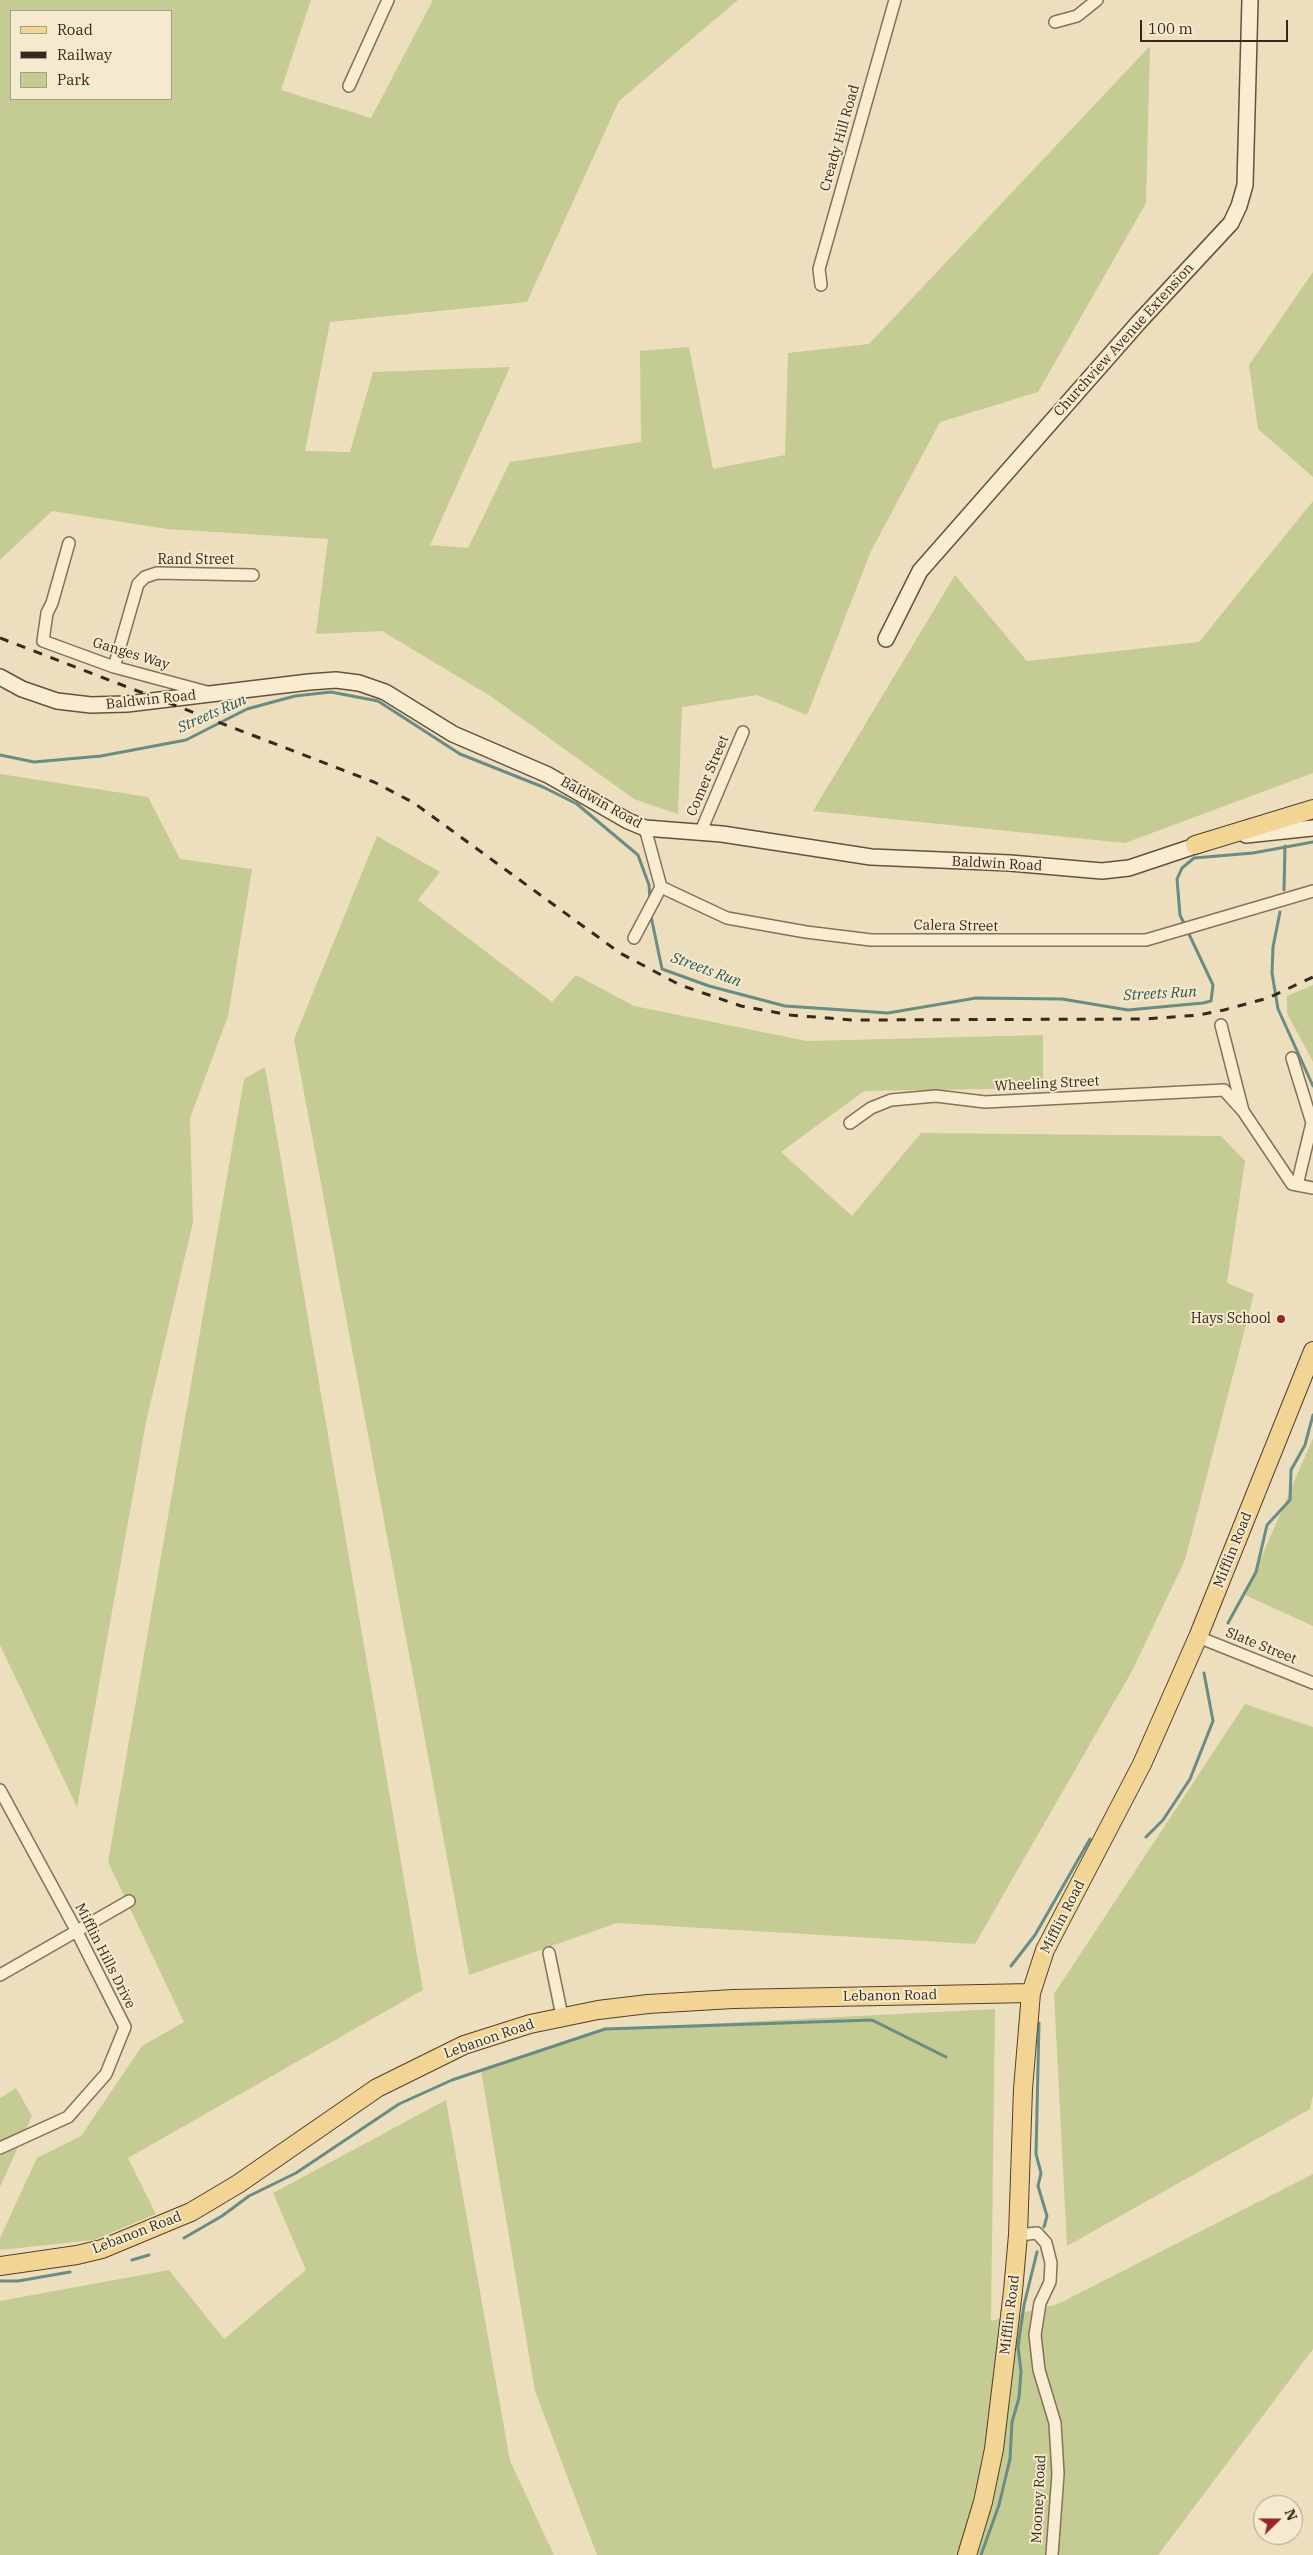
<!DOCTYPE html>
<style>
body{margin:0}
#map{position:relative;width:1313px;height:2555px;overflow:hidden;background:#eddfbe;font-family:"IBM Plex Serif",serif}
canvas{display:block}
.legend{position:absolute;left:10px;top:10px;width:162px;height:90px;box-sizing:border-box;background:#f5eace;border:1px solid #a89c87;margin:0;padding:6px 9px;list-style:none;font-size:15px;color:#35281c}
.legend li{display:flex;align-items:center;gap:10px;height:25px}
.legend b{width:25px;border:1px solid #a89c87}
.north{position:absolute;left:1253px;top:2495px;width:50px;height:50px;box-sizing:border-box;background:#f5eace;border:1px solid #a89c87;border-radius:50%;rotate:68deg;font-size:14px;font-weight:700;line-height:20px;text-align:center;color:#35281c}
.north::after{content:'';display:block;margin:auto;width:18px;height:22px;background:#942728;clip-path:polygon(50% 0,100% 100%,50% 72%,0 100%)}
.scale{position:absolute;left:1140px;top:20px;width:148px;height:22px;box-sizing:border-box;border:2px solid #35281c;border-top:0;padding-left:6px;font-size:15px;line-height:18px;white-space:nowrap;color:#35281c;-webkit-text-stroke:4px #f5eace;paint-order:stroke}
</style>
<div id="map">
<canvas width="1313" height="2555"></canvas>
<ul class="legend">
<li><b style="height:6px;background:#f2d595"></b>Road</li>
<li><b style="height:6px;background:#35281c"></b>Railway</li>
<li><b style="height:14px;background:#c4cb93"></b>Park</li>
</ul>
<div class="north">N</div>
<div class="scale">100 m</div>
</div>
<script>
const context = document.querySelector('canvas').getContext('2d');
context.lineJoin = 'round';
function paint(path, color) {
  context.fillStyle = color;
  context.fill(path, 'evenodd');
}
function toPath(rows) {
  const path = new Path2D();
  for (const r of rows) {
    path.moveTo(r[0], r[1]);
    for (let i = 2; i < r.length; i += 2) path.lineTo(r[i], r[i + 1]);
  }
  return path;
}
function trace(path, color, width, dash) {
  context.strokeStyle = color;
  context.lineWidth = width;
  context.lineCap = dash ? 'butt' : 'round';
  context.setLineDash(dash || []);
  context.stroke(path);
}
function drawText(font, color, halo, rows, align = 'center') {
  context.font = font + ' "IBM Plex Serif",serif';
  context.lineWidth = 4;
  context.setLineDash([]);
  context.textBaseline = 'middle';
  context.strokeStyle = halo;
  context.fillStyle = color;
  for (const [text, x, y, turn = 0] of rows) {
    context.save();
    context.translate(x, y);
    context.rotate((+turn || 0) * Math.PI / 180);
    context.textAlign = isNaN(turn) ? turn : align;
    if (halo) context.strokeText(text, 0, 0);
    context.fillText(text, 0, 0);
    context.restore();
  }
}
paint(toPath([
 [0,0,311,0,281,90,371,118,433,0,738,0,619,101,527,302,330,322,305,451,350,452,373,372,510,367,430,545,468,548,510,462,641,442,640,351,689,347,713,469,785,455,788,353,869,344,1150,46,1146,203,1038,392,940,422,871,551,807,715,757,695,682,707,678,814,634,799,492,697,382,631,316,634,328,539,167,529,52,511,0,560],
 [11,11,171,11,171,99,11,99],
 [1313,272,1313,477,1258,429,1249,365],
 [1313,501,1313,773,1125,843,813,811,955,575,1027,661,1199,642],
 [0,774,148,797,180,859,252,869,228,1016,190,1118,193,1222,146,1422,77,1807,0,1645],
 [377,836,440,872,418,900,552,1002,576,975,634,1006,807,1041,1043,1035,1043,1088,864,1091,781,1152,852,1216,921,1133,1221,1136,1245,1161,1227,1283,1254,1294,1185,1560,1132,1671,975,1944,617,1923,469,1975,294,1039],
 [1313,985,1313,1062,1287,1013,1287,996],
 [265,1067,423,1990,128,2158,156,2214,94,2240,0,2250,0,2238,37,2158,81,2136,142,2046,184,2022,108,1862,244,1079],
 [1313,1438,1313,1626,1245,1595],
 [1245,1704,1313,1727,1313,2095,1310,2109,1067,2246,1054,1994],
 [995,2009,991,2321,1058,2304,1313,2174,1313,2349,1158,2555,597,2555,535,2391,481,2070,605,2029],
 [16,2088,32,2116,0,2187,0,2098],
 [446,2100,510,2461,554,2555,0,2555,0,2301,169,2270,224,2339,306,2270,273,2193]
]), '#c4cb93');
trace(toPath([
 [0,755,34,762,101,756,186,740,247,709,295,696,331,692,378,701,460,754,543,787,577,804,638,855,649,885,650,900],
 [1284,890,1285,846],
 [1280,912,1273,947,1272,973,1278,1009,1313,1086],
 [651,916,662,969,709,986,785,1006,888,1013,976,998,1062,999,1128,1010,1203,1003,1211,1001,1213,985,1180,915,1177,879,1182,868,1194,858,1253,853,1313,842],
 [1228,1623,1256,1572,1267,1525,1290,1500,1291,1470,1305,1445,1313,1415],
 [1146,1837,1163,1820,1190,1779,1213,1721,1204,1673],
 [1011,1966,1035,1935,1090,1839],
 [1039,2023,1036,2154,1041,2173,1038,2186,1047,2216,1044,2227],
 [184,2238,222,2216,249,2196,296,2173,399,2104,452,2080,605,2029,872,2020,946,2057],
 [132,2260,149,2255],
 [0,2281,18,2281,70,2272],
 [981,2555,999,2505,1010,2459,1012,2422,1019,2398,1021,2371,1018,2347,1024,2305,1037,2252]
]), '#698c84', 3);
const street = toPath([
 [1055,22,1077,16,1097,0],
 [349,86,388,0],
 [821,285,819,269,895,0],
 [69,543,52,603,47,613,43,641,114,667,207,692],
 [114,667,138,584,145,577,157,573,253,575],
 [645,828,661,887,727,918,806,932,871,940,1146,940,1313,891],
 [701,831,743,732],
 [634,938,661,887],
 [1221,1025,1243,1111,1292,1184,1313,1188],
 [1292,1058,1312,1123,1297,1185],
 [850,1123,871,1108,891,1100,936,1096,985,1102,1224,1090,1243,1111],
 [1198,1637,1313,1683],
 [0,1790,76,1930,125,2027,106,2074,68,2117,0,2148],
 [549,1953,562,2016],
 [0,1975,129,1901],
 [1018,2235,1037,2233,1046,2243,1051,2263,1050,2282,1040,2303,1035,2335,1039,2370,1055,2423,1058,2474,1052,2555]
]);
const secondary = toPath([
 [886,639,920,571,1139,322,1231,223,1239,206,1245,185,1250,0],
 [0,677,22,689,57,701,91,705,127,704,309,682,336,680,359,683,385,692,453,734,548,775,628,821,645,828,722,834,871,857,1010,863,1102,871,1129,868,1207,842],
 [1246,835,1313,828]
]);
const primary = toPath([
 [1195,845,1313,809],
 [0,2266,77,2255,102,2249,191,2212,238,2184,377,2088,464,2045,530,2024,598,2010,648,2004,733,1999,1031,1993],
 [967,2555,983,2502,994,2449,1013,2291,1018,2235,1023,2089,1031,1993,1045,1950,1142,1764,1198,1637,1313,1351]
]);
trace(street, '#867057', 14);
trace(secondary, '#67513b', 18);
trace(primary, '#533e2c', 20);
trace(street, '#f8edd1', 11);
trace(secondary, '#f8edd1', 15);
trace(primary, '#f2d595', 18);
trace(toPath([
 [0,638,374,782,414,803,620,953,680,985,741,1006,790,1015,851,1020,1146,1019,1199,1015,1224,1010,1268,998,1313,977]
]), '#35281c', 3, [9, 9]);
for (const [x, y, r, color] of [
 [1281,1319,5,"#942728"]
]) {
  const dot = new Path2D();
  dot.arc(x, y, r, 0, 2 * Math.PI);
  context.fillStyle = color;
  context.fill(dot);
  trace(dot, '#f5eace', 2);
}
drawText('14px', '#35281c', '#f5eace', [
 ["Cready Hill Road",840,138,-74],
 ["Churchview Avenue Extension",1124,340,-48],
 ["Rand Street",196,560],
 ["Ganges Way",131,654,17],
 ["Baldwin Road",151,700,-6],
 ["Comer Street",708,776,-67],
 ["Baldwin Road",601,803,29],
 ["Baldwin Road",997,864,3],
 ["Calera Street",956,926,1],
 ["Wheeling Street",1047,1084,-3],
 ["Mifflin Road",1233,1550,-68],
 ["Slate Street",1261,1646,22],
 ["Mifflin Road",1063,1917,-63],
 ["Mifflin Hills Drive",105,1956,63],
 ["Lebanon Road",890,1996,-1],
 ["Lebanon Road",489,2039,-19],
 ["Lebanon Road",137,2233,-21],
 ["Mifflin Road",1010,2315,-83],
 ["Mooney Road",1039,2499,-87]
]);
drawText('14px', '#35281c', '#f5eace', [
 ["Hays School",1271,1319]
], 'right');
drawText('italic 15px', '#2b5552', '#f5eace', [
 ["Streets Run",212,714,-24],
 ["Streets Run",706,970,20],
 ["Streets Run",1160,994,-3]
]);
</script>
